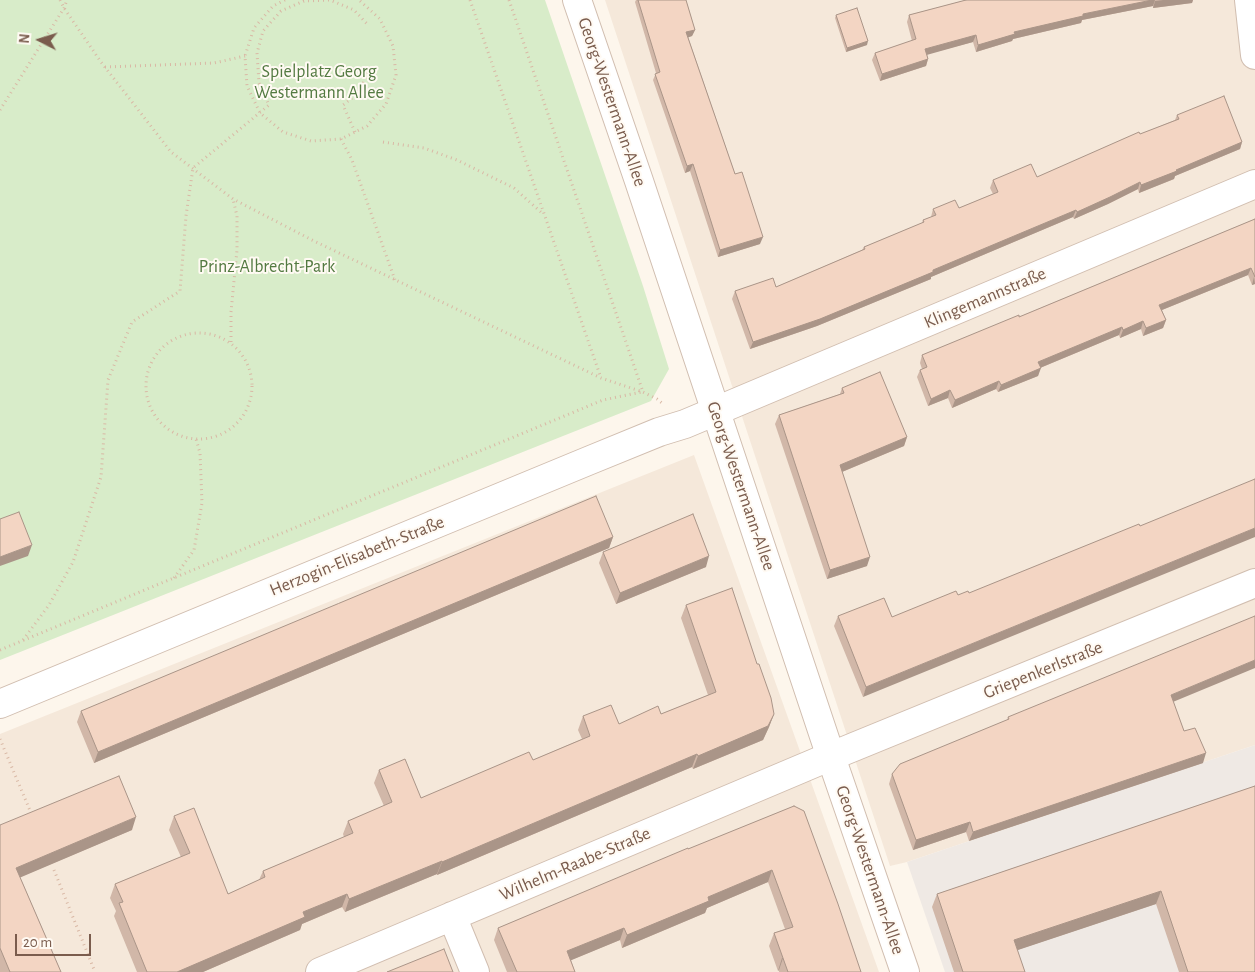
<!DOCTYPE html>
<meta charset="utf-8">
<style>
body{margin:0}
#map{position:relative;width:1255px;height:972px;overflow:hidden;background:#fdf6ec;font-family:"Alegreya Sans",sans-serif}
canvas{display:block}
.north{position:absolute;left:15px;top:15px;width:50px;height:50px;-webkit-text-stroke:4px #fffaf3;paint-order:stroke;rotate:275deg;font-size:14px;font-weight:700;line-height:20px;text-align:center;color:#7a5c4d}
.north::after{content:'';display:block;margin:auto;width:18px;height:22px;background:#7a5c4d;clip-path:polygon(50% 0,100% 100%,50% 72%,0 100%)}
.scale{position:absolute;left:15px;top:934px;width:76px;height:22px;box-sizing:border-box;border:2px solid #7a5c4d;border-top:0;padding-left:6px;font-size:15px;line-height:18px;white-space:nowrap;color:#7a5c4d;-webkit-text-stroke:4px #fffaf3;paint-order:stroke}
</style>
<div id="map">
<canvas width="1255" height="972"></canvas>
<div class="north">N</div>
<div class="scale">20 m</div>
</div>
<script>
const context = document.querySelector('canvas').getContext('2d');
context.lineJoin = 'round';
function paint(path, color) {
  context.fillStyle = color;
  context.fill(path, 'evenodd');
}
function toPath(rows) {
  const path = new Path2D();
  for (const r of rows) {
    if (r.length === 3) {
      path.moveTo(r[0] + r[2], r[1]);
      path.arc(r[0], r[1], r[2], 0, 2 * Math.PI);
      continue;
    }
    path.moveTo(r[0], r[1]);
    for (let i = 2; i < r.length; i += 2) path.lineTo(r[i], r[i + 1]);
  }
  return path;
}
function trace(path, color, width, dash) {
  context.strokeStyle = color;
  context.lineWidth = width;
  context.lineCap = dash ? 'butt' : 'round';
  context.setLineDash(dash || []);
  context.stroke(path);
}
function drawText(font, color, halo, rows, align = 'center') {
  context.font = font + ' "Alegreya Sans",sans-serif';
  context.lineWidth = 4;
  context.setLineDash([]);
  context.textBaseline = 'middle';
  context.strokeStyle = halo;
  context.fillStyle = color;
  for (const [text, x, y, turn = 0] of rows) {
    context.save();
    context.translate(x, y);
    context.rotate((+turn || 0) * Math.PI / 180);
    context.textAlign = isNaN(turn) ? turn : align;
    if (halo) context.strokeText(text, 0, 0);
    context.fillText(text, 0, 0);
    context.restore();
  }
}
paint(toPath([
 [605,0,1255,0,1255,745,907,862,890,866],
 [694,455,879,972,0,972,0,734]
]), '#f5e8da');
paint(toPath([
 [1255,745,1255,972,945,972,907,862]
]), '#efe9e4');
paint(toPath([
 [0,0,545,0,643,286,669,369,651,401,0,660]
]), '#d8ecc9');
const minor = toPath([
 [1249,0,1255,55],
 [716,411,1255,184],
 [452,916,475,972],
 [320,972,817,762,1255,583]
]);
const tertiary = toPath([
 [577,0,639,181,831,757,905,972],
 [0,704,588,461,659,432,685,424,716,411]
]);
trace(minor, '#d1beb0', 30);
trace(tertiary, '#d1beb0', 30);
trace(toPath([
 [60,0,64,8,101,62,171,152,233,199,314,241,601,378,643,392,657,399,662,403],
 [285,0,273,6,254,28,245,56,247,86,260,113,283,132,311,141,341,139,367,126,386,104,396,75,393,46,380,19,359,0],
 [470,0,601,378],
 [509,0,643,392],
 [105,67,214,63,245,56],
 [0,110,64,8,67,0],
 [355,132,343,105,356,95,365,80,368,67],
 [341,139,352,160,395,280],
 [383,142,424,148,457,160,514,188,543,214],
 [199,386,53],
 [231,342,231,312,237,250,237,216,233,199],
 [174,578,194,550,202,503,200,453,196,439],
 [23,640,49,605,73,562,101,477,108,380,132,322,180,291,186,216,193,168,269,105,259,83,257,53,263,31,281,11,304,1,330,0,354,10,369,26],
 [0,650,603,400,642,392],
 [0,739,31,813],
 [54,870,95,972]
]), '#d9b8a5', 3, [1, 4]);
trace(minor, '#fff', 28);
trace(tertiary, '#fff', 28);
paint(toPath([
 [636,0,686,0,695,30,692,36,688,37,735,174,760,244,718,257,690,171,685,173,653,80,656,73,635,2],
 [966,0,1193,0,1192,3,1153,8,1153,6,1082,20,1081,23,1013,39,1012,41,976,52,973,42,927,54,928,59,926,66,880,81,872,60,875,53,912,41,907,22,909,15],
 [836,15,867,45,846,52,835,18],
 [1177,115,1242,142,1240,149,1175,176,1174,179,1139,193,1138,189,1108,204,1074,219,1073,217,931,277,931,279,817,326,750,349,732,299,735,291,776,287,862,250,864,247,922,223,923,220,931,217,933,209,959,208,993,194,990,188,993,180,1037,177,1175,120],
 [1255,219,1255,284,1252,285,1248,275,1162,310,1166,320,1163,328,1143,336,1141,329,1120,338,1119,335,1040,368,1038,376,998,392,996,389,952,408,948,398,928,406,917,377,920,370,922,369,920,363,922,355,1019,317],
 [842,388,907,437,904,446,842,472,867,566,827,579,775,424,779,415,840,394],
 [613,537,609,548,94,763,77,722,81,711],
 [603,552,706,567,616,604,599,563],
 [686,605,774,714,769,727,763,740,693,769,692,767,437,875,437,874,345,912,342,907,302,924,300,930,203,972,137,972,114,916,116,911,110,898,115,884,181,857,169,830,174,816,228,894,259,880,263,871,344,837,343,834,348,821,384,806,374,783,379,770,421,798,533,760,582,739,578,730,583,716,619,724,661,714,708,695,681,618],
 [838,616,892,617,863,697,834,626],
 [1173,702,1184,731,1203,763,969,841,966,832,913,850,889,784,892,774,1007,720,1008,717],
 [1255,786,1255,972,1179,972,1156,904,1017,950,1025,972,954,972,932,907,937,894],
 [794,806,861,972,779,972,779,970,778,971,769,946,774,933,785,929,768,882,707,908,705,913,622,948,620,940,571,960,575,972,507,972,494,940,498,928],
 [0,825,132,830,20,877,61,972,0,972]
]), '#d1b7a8');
paint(toPath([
 [1152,0,1155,0,1153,6,1082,20,1081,23,1013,39,1012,41,976,52,978,45,1014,32,1083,14],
 [1163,0,1193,0,1192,3,1153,8,1155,1],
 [695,30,692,36,684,39,686,32],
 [976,35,973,42,923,56,925,49],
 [868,41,867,45,846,52,847,48],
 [928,59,926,66,880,81,882,74],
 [1242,142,1240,149,1175,176,1174,179,1139,193,1141,185,1176,170],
 [693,164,690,171,685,173,687,166],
 [1140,182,1138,189,1108,204,1074,219,1077,212],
 [1076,210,1073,217,931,277,931,279,817,326,750,349,753,342,933,270],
 [763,237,760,244,718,257,720,250],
 [1251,268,1248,275,1157,312,1159,305],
 [1254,277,1255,284,1252,285],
 [1166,320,1163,328,1143,336,1146,328],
 [1143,321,1141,329,1120,338,1123,330],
 [1122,327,1119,335,1035,370,1038,362],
 [1041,368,1038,376,998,392,1001,385],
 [999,381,996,389,952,408,955,400],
 [950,390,948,398,928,406,931,399],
 [907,437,904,446,837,474,840,465],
 [1255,528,1255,537,863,697,866,687],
 [613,537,609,548,94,763,98,752],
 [32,545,28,556,0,566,0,557],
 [709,556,706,567,616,604,620,593],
 [870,557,867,566,827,579,830,570],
 [1255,660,1255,668,1168,704,1171,695],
 [774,714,769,727,763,740,693,769,698,756],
 [1206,753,1203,763,969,841,973,832],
 [697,754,692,767,437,875,442,862],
 [136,817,132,830,12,881,16,868],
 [970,822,966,832,913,850,916,840],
 [442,861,437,874,345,912,349,899],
 [772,870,768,882,707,908,705,913,622,948,627,935,708,897],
 [1161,891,1156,904,1009,953,1014,940],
 [347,894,342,907,302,924,300,930,203,972,177,972,303,912],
 [624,928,620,940,562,964,567,951],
 [782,958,783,958,779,970,778,971]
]), '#aa9588');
const building = toPath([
 [638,0,686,0,695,30,686,32,735,174,742,172,763,237,720,250,693,164,687,166,655,74,660,72,638,0],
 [966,0,1152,0,1083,14,1083,16,1014,32,1015,34,978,45,976,35,925,49,928,59,882,74,875,53,916,39,909,15,966,0],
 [857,8,868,41,847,48,836,15,857,8],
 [1224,96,1242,142,1176,170,1177,171,1141,185,1140,182,1110,197,1077,212,1076,210,933,270,933,272,820,319,753,342,735,291,773,278,776,287,865,249,864,247,924,222,923,220,936,215,933,209,955,200,959,208,998,192,993,180,1031,164,1037,177,1139,132,1140,134,1179,119,1177,115,1224,96],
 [1255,219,1255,277,1251,268,1159,305,1166,320,1146,328,1143,321,1123,330,1122,327,1038,362,1041,368,1001,385,999,381,955,400,950,390,931,399,920,370,927,367,922,355,1019,315,1019,317,1255,219],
 [880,372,907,437,840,465,870,557,830,570,779,415,844,393,842,388,880,372],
 [1255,479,1255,528,866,687,838,616,884,598,892,617,956,591,958,595,968,591,969,593,1139,524,1140,526,1255,479],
 [596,496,613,537,98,752,81,711,596,496],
 [19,512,32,545,0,557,0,519,19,512],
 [693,514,709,556,620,593,603,552,693,514],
 [732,588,757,664,759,664,771,698,774,714,768,726,698,756,697,754,442,862,442,861,349,899,347,894,303,912,305,917,177,972,147,972,119,903,123,902,115,884,190,853,174,816,194,808,228,894,265,877,263,871,353,833,348,821,392,802,379,770,405,759,421,798,529,752,533,760,590,736,583,716,611,705,619,724,658,706,661,714,716,692,686,605,732,588],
 [1255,616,1255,660,1171,695,1184,731,1195,728,1206,753,973,832,970,822,916,840,892,774,900,764,1009,719,1008,717,1255,616],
 [119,776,136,817,16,868,61,972,10,972,0,948,0,825,119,776],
 [1255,786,1255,972,1188,972,1161,891,1014,940,1025,972,963,972,937,894,1255,786],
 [794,806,804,811,838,904,861,972,788,972,774,933,793,927,772,870,708,897,709,901,627,935,624,928,567,951,575,972,517,972,498,928,688,848,688,849,794,806],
 [444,949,453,972,387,972,444,949]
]);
paint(building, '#f3d5c3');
trace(building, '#aa9588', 1);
drawText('18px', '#537a41', '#fffaf3', [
 ["Spielplatz Georg",319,72],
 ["Westermann Allee",319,93],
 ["Prinz-Albrecht-Park",267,267]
]);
drawText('18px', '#7a5c4d', '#fffaf3', [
 ["Georg-Westermann-Allee",612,102,71],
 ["Klingemannstraße",985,298,-23],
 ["Georg-Westermann-Allee",741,486,71],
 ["Herzogin-Elisabeth-Straße",357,556,-22],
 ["Griepenkerlstraße",1043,670,-22],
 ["Wilhelm-Raabe-Straße",575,864,-23],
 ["Georg-Westermann-Allee",870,870,71]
]);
</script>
